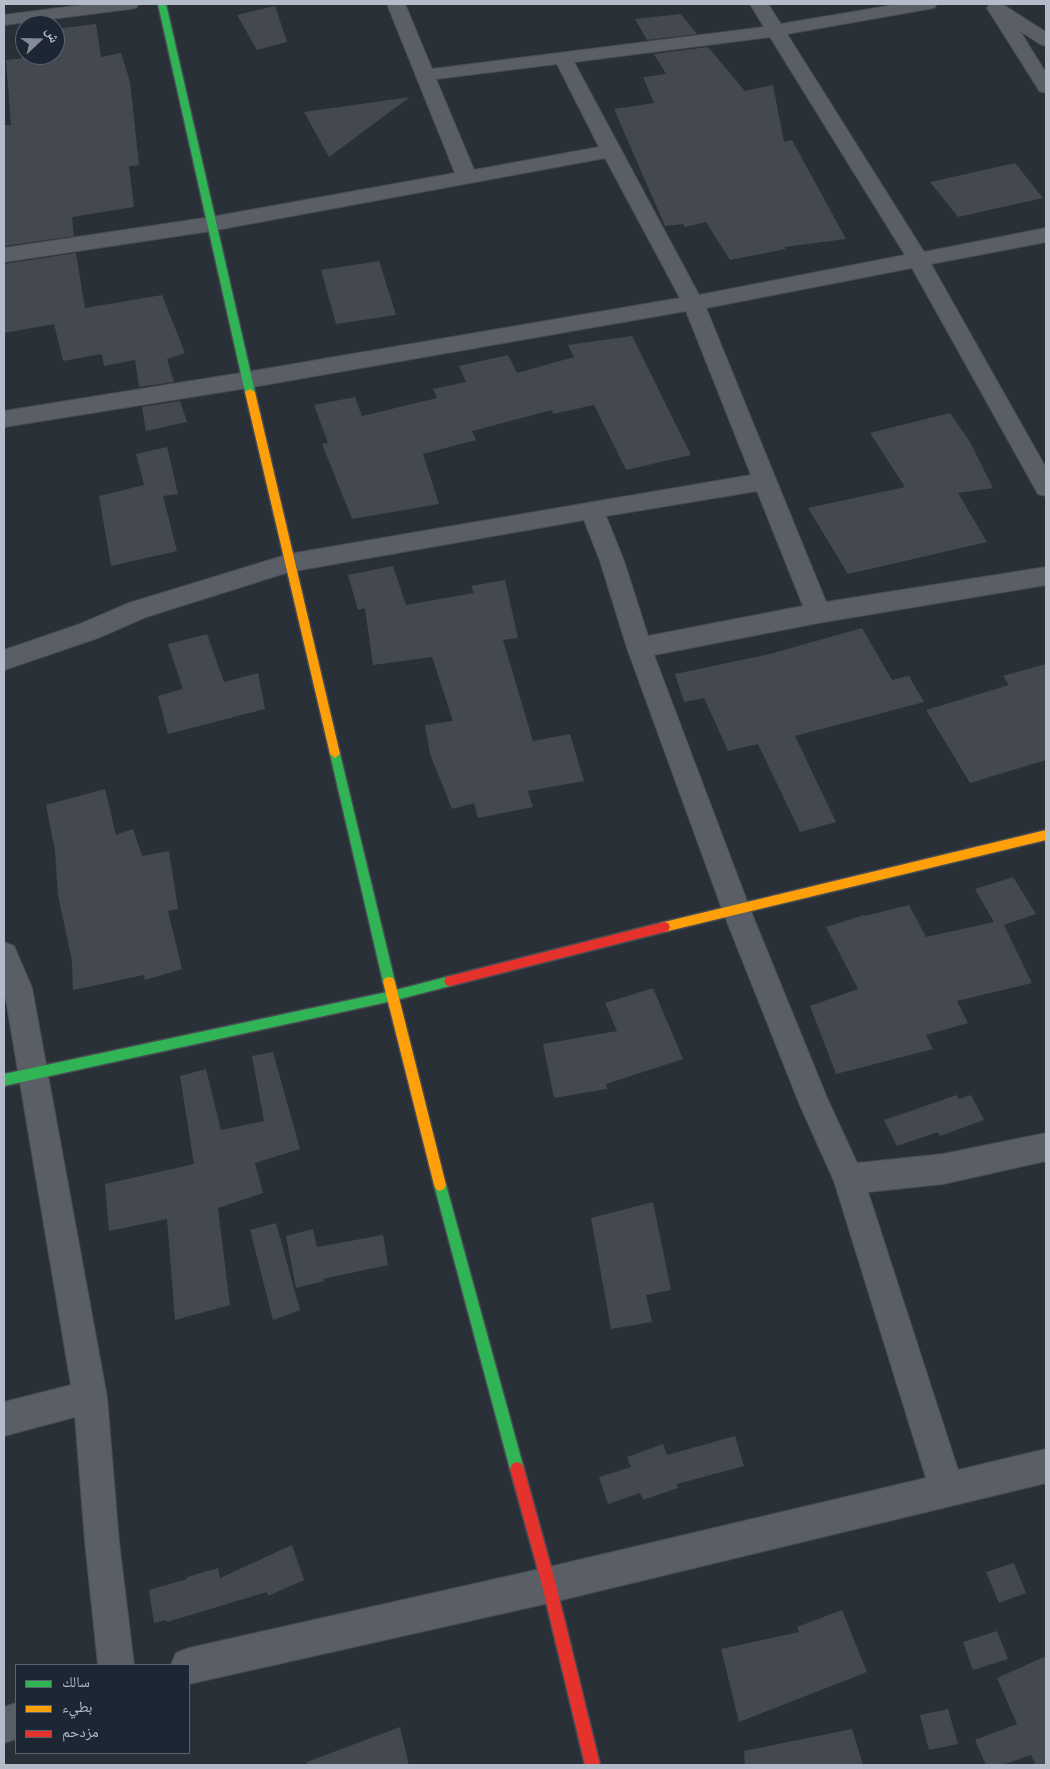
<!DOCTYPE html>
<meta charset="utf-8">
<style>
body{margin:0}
#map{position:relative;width:1050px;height:1769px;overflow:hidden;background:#2a3038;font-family:Lato,"Noto Naskh Arabic",sans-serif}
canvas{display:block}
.frame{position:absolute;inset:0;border:5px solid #b4bcc9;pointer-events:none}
.legend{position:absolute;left:15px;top:1664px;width:175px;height:90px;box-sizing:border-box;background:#1d2633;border:1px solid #59626f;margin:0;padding:6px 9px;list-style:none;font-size:15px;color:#b4bcc9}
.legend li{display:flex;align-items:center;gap:10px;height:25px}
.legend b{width:25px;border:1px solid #59626f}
.north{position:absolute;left:15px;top:15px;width:50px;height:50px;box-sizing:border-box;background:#1d2633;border:1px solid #59626f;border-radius:50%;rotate:69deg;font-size:14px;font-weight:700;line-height:20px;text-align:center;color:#b4bcc9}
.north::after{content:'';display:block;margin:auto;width:18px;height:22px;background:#848b96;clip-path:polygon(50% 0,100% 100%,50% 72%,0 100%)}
</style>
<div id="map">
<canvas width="1050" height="1769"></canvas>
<div class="frame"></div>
<ul class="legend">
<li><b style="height:6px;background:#30b455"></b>سالك</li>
<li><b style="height:6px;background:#ff9f0a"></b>بطيء</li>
<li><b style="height:6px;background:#e5322d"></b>مزدحم</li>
</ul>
<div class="north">ش</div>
</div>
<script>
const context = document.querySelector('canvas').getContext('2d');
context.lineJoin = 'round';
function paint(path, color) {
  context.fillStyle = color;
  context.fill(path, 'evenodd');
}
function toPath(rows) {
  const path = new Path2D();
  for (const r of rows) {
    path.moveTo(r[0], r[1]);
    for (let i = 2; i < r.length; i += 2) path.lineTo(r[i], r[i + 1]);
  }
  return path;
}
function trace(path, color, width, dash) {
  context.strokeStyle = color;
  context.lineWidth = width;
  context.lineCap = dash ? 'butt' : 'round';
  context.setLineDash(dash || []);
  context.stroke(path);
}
paint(toPath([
 [275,6,287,42,257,50,237,15],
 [681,14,697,34,647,40,635,19],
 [96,24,101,57,121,53,130,82,139,165,129,166,134,207,72,217,74,236,4,246,4,125,11,125,6,60,55,55,55,29],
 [708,47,745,91,773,85,784,142,792,140,846,239,784,247,786,249,730,260,706,222,685,227,683,224,665,226,614,109,654,103,643,77,666,74,654,54],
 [410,97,329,157,304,112],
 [1015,163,1043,198,958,217,930,182],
 [76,253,85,308,162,295,185,353,167,359,174,382,139,387,135,360,104,366,102,354,63,361,54,324,4,333,4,264],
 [379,261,396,315,336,324,321,270],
 [632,336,691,455,626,470,594,405,553,414,552,410,472,431,476,440,423,454,439,504,352,519,322,444,328,443,314,405,355,397,362,416,437,398,433,389,466,382,459,366,508,355,517,373,574,357,568,345],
 [180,401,187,422,146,431,142,407],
 [950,413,970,442,993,488,958,493,987,542,848,574,808,508,905,487,870,433],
 [167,447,178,494,163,496,177,551,111,566,99,496,144,485,136,454],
 [393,566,406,605,474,593,471,586,505,580,518,638,503,640,533,741,570,734,584,781,528,791,533,807,478,818,474,803,452,809,430,754,425,725,453,721,432,657,373,665,365,608,358,610,348,575],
 [862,628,892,680,909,676,924,702,795,736,836,822,800,832,758,744,728,751,704,698,684,702,675,674,770,654],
 [207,634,224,682,258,673,265,709,168,734,158,696,183,689,168,644],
 [1046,664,1046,760,970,783,926,710,1009,685,1003,676],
 [105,789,116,835,133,829,142,856,169,851,178,909,168,911,182,969,145,980,144,975,73,990,72,961,58,895,55,851,46,805],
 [1013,877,1036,914,1004,925,1032,983,957,1001,968,1023,926,1035,933,1049,836,1074,810,1006,858,989,826,927,864,915,865,916,909,905,926,937,994,922,975,889],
 [653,988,683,1059,606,1084,607,1089,554,1098,543,1044,617,1031,605,1003],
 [273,1052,300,1149,255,1163,263,1193,218,1208,230,1305,175,1320,167,1219,109,1231,105,1184,194,1164,180,1076,206,1069,221,1130,264,1121,252,1056],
 [957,1095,959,1099,971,1095,984,1120,940,1136,938,1132,897,1146,884,1120],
 [653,1202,671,1290,646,1295,652,1322,611,1329,591,1218],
 [276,1223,300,1310,273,1320,250,1230],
 [313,1229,317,1247,383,1235,388,1265,323,1279,324,1281,296,1288,286,1236],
 [735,1436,744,1466,677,1484,678,1488,643,1500,640,1493,608,1504,599,1477,631,1467,627,1457,663,1444,667,1455],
 [292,1545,304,1580,268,1596,267,1592,167,1622,166,1620,154,1623,149,1590,187,1579,187,1577,218,1568,220,1578],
 [1014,1563,1026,1593,999,1603,986,1572],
 [842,1610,867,1672,739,1722,721,1649,799,1632,797,1627],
 [997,1631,1008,1659,973,1670,963,1642],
 [1046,1656,1046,1765,1036,1765,1031,1755,1002,1765,986,1765,975,1740,1017,1724,997,1678],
 [948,1709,958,1744,929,1750,920,1715],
 [400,1727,409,1765,307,1765,307,1762],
 [852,1729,863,1765,745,1765,744,1751]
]), '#444950');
const street = toPath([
 [89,4,139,4,136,8,130,9,4,25,4,15,89,4],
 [387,4,405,4,432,69,764,27,750,4,768,4,781,24,899,4,937,4,934,8,928,9,787,34,924,252,1046,228,1046,242,931,264,1046,468,1046,496,1038,494,912,268,706,308,826,602,1046,567,1046,585,818,623,654,655,750,909,827,1098,857,1163,943,1154,1046,1133,1046,1161,943,1184,868,1192,958,1470,1046,1449,1046,1483,549,1603,189,1684,189,1665,171,1665,176,1653,189,1648,549,1567,926,1478,834,1181,799,1103,722,909,627,648,600,561,584,520,289,572,146,617,98,638,4,670,4,650,80,624,129,603,289,554,751,475,686,311,247,388,4,427,4,411,247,372,680,298,605,158,211,231,4,262,4,248,211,217,455,173,387,4],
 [770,37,905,255,699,295,574,62,770,37],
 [557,64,599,147,474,170,436,79,557,64],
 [757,491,803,606,648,636,624,561,606,516,757,491],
 [990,4,1002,4,1046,32,1046,46,1040,44,1020,31,1046,73,1046,93,1039,91,1037,87,987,8,990,4],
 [4,942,14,946,32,988,107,1397,119,1542,134,1665,98,1665,85,1542,75,1417,4,1436,4,1402,71,1385,4,988,4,942],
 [16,1703,16,1739,4,1743,4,1707,16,1703]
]);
const fast = toPath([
 [158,4,166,4,255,392,250,395,245,392,158,4],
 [335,750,340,754,395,982,393,986,389,987,385,986,383,982,330,754,335,750],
 [450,976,454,977,456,981,454,985,392,1001,4,1086,4,1074,392,991,450,976],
 [440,1179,444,1181,446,1185,524,1469,522,1474,517,1476,512,1474,510,1469,434,1185,436,1181,440,1179]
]);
const slow = toPath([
 [250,389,255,392,340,754,335,758,330,754,245,392,250,389],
 [1046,830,1046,840,664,932,660,931,658,927,660,923,664,922,1046,830],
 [389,977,393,978,395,982,446,1185,444,1189,440,1191,436,1189,434,1185,383,982,385,978,389,977]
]);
const jam = toPath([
 [664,922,668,923,670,927,668,931,664,932,450,986,446,985,444,981,446,977,450,976,664,922],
 [517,1462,522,1464,524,1469,556,1585,600,1765,585,1765,542,1585,510,1469,512,1464,517,1462]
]);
trace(street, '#484c53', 2);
trace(fast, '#484c53', 3);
trace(slow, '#484c53', 3);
trace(jam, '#484c53', 3);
paint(street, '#5a5e66');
paint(fast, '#30b455');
paint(slow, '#ff9f0a');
paint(jam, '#e5322d');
</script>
